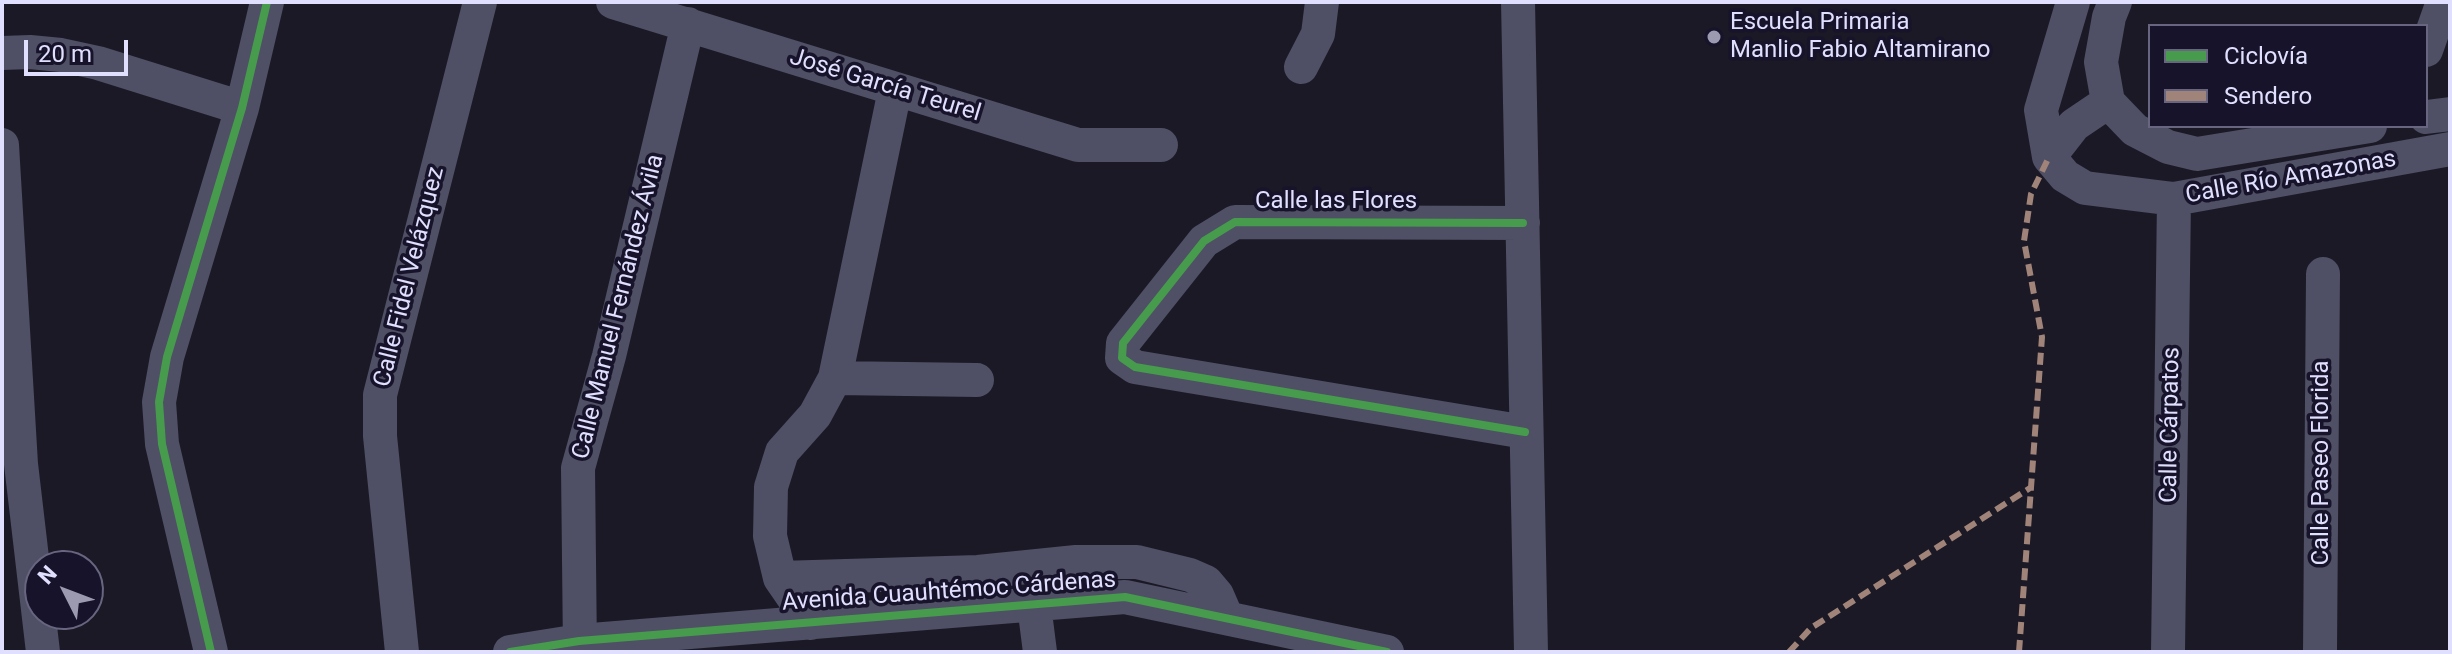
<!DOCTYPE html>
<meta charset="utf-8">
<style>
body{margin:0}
#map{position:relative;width:2452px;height:654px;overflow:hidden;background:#1a1925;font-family:Roboto,sans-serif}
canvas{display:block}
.frame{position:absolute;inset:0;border:4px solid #e0dffd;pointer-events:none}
.legend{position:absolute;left:2148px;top:24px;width:280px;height:104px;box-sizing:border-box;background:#16132b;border:2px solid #67657f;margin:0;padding:10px 14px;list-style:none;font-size:24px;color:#e0dffd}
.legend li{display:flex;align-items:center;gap:16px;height:40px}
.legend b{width:40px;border:2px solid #67657f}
.north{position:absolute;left:24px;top:550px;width:80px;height:80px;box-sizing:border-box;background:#16132b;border:2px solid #67657f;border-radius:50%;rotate:312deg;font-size:22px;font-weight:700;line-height:32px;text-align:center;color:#e0dffd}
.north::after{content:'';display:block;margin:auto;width:28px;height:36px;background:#9b9ab1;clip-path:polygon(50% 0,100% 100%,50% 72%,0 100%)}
.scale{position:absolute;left:24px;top:40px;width:104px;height:36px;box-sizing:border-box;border:4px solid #e0dffd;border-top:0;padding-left:10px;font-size:24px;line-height:28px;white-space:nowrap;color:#e0dffd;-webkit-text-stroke:6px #16132b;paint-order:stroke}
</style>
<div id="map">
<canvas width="2452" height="654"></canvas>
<div class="frame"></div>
<ul class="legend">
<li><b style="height:10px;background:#469c4c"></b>Ciclovía</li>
<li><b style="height:10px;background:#a18479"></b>Sendero</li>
</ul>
<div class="north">N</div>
<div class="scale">20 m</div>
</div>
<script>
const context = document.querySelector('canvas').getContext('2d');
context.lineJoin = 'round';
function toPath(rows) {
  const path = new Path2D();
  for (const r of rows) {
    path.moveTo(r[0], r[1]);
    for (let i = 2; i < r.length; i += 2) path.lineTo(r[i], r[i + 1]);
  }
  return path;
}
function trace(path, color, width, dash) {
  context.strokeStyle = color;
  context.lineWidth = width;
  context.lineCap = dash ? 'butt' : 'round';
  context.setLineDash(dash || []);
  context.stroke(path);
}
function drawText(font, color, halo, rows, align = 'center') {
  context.font = font + ' Roboto,sans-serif';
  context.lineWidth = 7;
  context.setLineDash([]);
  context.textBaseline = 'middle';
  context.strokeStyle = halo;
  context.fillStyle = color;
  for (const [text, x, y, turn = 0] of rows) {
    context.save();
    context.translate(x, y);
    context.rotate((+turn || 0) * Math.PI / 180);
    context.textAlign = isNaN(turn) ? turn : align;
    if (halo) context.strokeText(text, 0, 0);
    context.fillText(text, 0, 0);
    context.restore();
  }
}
trace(toPath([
 [613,2,1078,145,1161,145],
 [1518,2,1531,652],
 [2073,2,2041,110,2049,157,2065,176,2085,188,2174,199,2450,149],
 [2426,50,2443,2],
 [2,53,30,52,61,55,98,63,242,108],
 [1301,67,1318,34,1322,2],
 [2108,102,2135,130,2168,147,2197,154,2370,126],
 [2108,102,2101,62,2109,17,2115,2],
 [2426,117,2450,114],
 [2,145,21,464,43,652],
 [2049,157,2074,125,2108,102],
 [1523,223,1235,222,1204,241,1123,343,1122,358,1135,367,1525,432],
 [835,378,977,380],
 [780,578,978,572,1076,562,1137,562,1190,575,1206,582,1217,595,1227,618],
 [1034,605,1040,652],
 [811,623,780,578,770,536,771,487,782,452,815,415,835,378,895,90],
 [211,652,162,444,159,402,167,357,242,108,267,2],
 [402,652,380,436,380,395,480,2],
 [510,652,579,641,1125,597,1387,652],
 [580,652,578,468,609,356,688,24],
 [2168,652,2174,199],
 [2320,652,2323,274]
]), '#4f4f65', 34);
trace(toPath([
 [1789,652,1811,628,2030,488],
 [2019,652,2042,337,2024,241,2031,194,2049,157]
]), '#a18479', 6, [12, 6]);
trace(toPath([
 [1523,223,1235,222,1204,241,1123,343,1122,358,1135,367,1525,432],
 [211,652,162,444,159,402,167,357,242,108,267,2],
 [510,652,579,641,1125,597,1387,652]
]), '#469c4c', 8);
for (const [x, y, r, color] of [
 [1714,37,8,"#9b9ab1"]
]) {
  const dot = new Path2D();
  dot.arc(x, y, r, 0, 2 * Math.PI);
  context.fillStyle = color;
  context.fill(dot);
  trace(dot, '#16132b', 3);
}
drawText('24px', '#e0dffd', '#16132b', [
 ["Escuela Primaria",1730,23],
 ["Manlio Fabio Altamirano",1730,51]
], 'left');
drawText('24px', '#e0dffd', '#16132b', [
 ["José García Teurel",885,86,17],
 ["Calle Río Amazonas",2291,178,-10],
 ["Calle las Flores",1336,202],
 ["Calle Fidel Velázquez",410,277,-76],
 ["Calle Manuel Fernández Ávila",619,307,-76],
 ["Calle Cárpatos",2171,425,-89],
 ["Calle Paseo Florida",2322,463,-90],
 ["Avenida Cuauhtémoc Cárdenas",949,592,-4]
]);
</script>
